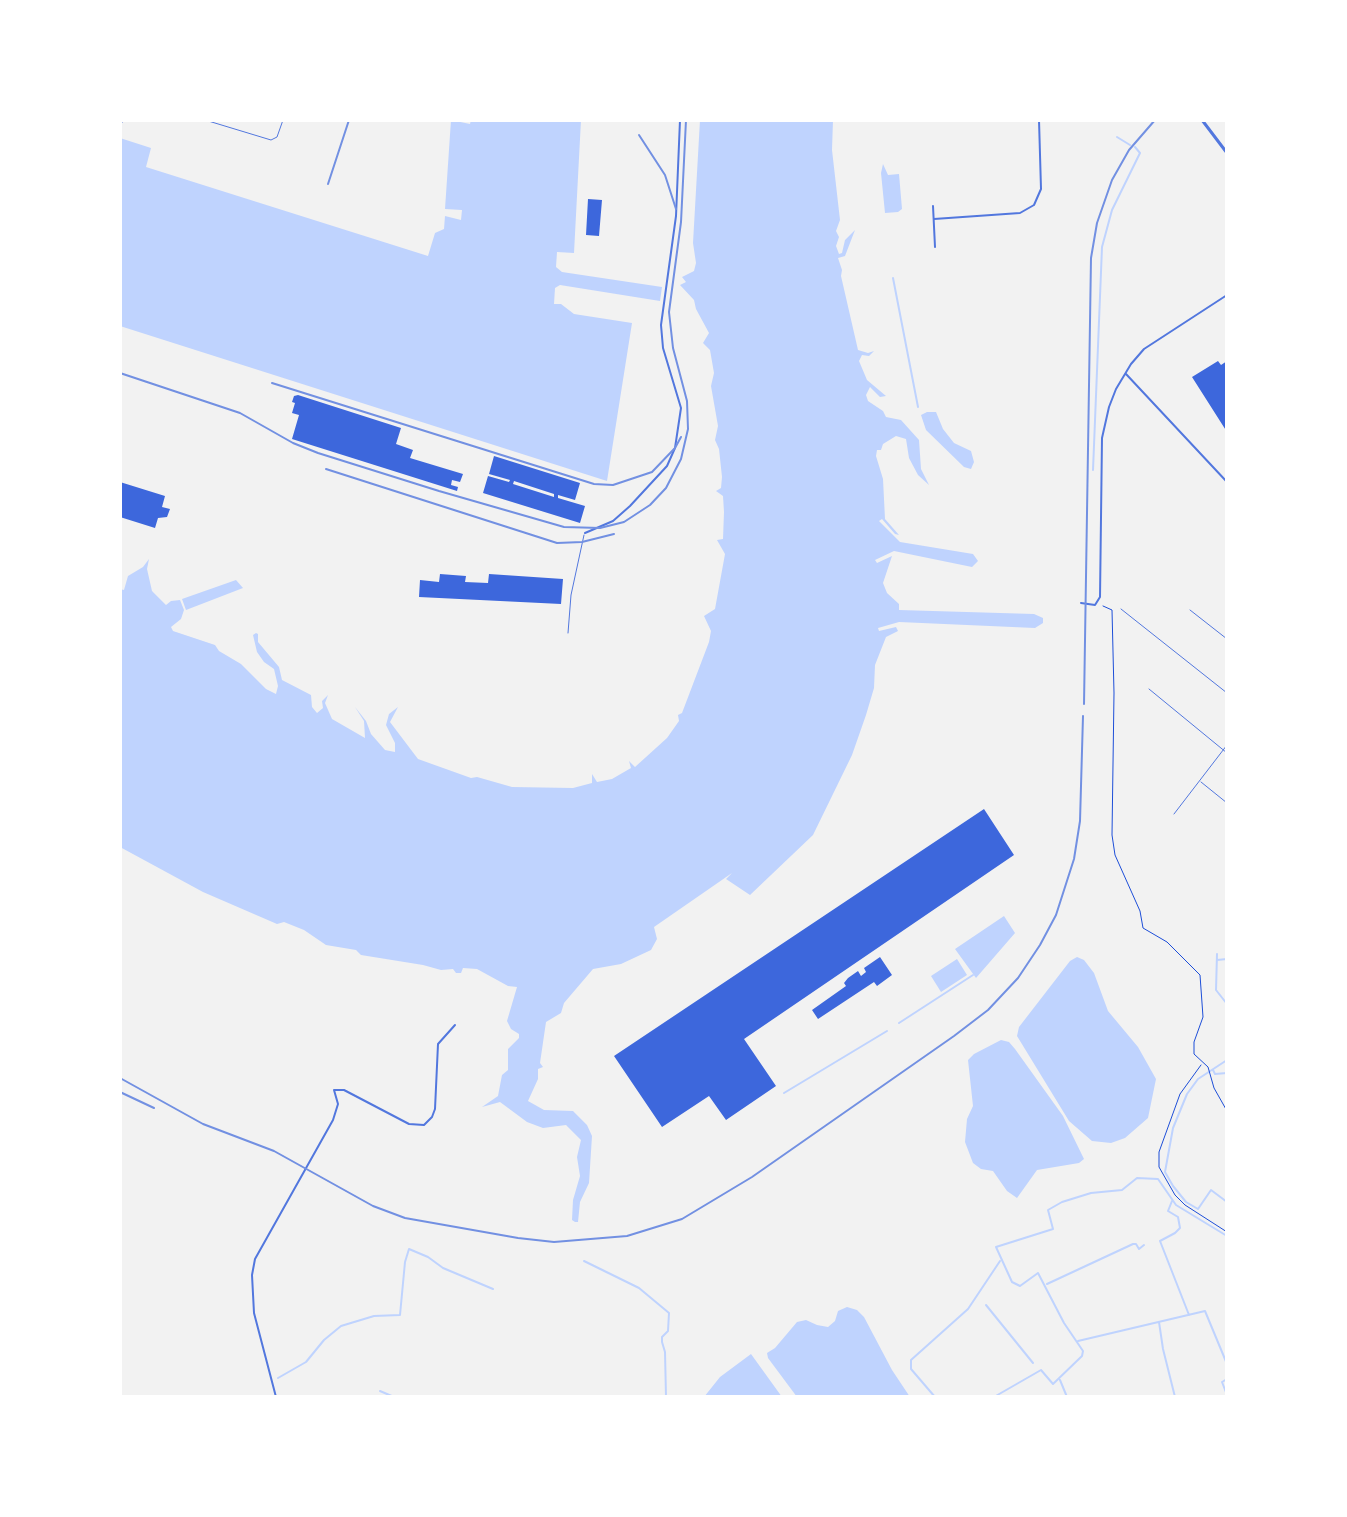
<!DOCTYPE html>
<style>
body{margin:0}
#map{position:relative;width:1347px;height:1517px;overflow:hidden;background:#f2f2f2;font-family:Mulish,sans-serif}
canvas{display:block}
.frame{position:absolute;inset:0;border:122px solid #fff;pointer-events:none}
</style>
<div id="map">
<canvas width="1347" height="1517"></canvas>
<div class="frame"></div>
</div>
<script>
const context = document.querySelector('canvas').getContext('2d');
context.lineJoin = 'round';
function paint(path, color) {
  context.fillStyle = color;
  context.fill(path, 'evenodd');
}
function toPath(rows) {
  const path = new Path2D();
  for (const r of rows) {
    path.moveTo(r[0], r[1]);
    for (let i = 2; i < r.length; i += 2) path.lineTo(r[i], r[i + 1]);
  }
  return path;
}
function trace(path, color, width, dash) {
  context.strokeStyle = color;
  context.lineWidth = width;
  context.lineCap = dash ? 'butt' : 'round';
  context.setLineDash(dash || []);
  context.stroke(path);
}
paint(toPath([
 [451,120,470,124,471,120,581,120,574,253,557,252,556,267,562,272,662,287,660,301,560,285,555,288,554,304,561,304,574,314,632,323,607,481,120,326,120,138,151,148,146,167,428,256,435,233,444,229,445,216,461,220,462,210,445,209],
 [700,120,833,120,832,150,840,220,836,231,839,237,836,246,839,254,842,253,845,240,855,230,845,256,838,258,842,270,841,276,858,350,868,353,874,351,869,356,862,355,859,361,867,380,886,396,880,397,870,387,866,395,868,401,883,411,886,417,901,420,919,440,921,469,929,485,918,475,909,458,906,439,896,436,883,444,881,450,877,450,876,456,883,479,885,519,899,535,895,534,882,519,879,521,900,542,973,554,978,561,972,567,894,551,875,560,877,563,892,556,883,583,887,593,899,604,899,610,1034,614,1043,618,1043,623,1035,628,899,622,878,628,879,631,896,627,898,631,886,637,875,665,874,688,866,715,852,755,813,835,750,895,726,879,732,873,654,927,657,939,651,950,621,964,593,969,564,1003,561,1013,546,1022,540,1063,543,1067,538,1069,538,1079,528,1101,544,1110,573,1111,587,1125,592,1136,589,1183,580,1202,578,1222,575,1222,572,1220,573,1200,580,1176,577,1157,581,1140,566,1125,543,1128,527,1122,500,1102,482,1107,498,1096,502,1075,508,1070,508,1049,519,1038,519,1034,511,1029,507,1021,517,987,508,986,477,969,463,968,461,973,456,973,453,969,441,970,423,965,361,955,356,950,326,945,304,930,284,922,277,924,203,892,120,847,120,589,124,590,128,576,143,567,149,559,147,569,152,591,166,605,171,601,180,600,184,610,181,619,171,627,173,631,215,645,219,651,241,664,266,689,276,694,278,686,274,669,264,662,257,652,253,635,256,633,258,634,258,642,279,667,282,680,311,695,312,707,317,713,323,708,322,701,328,695,325,703,332,719,365,738,364,721,355,707,366,721,371,734,385,750,395,752,395,743,386,725,389,714,398,707,390,722,418,759,471,778,477,777,512,787,573,788,592,783,592,774,597,782,612,779,631,768,629,761,635,767,667,738,679,721,678,715,682,713,709,642,711,631,704,616,715,609,725,554,717,540,723,539,724,512,723,496,716,491,721,488,722,477,719,449,715,440,718,426,711,386,714,373,710,350,703,343,709,333,696,309,694,300,680,285,686,282,682,277,694,271,696,263,693,243],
 [883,164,888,175,899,174,902,209,898,212,885,213,881,173],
 [927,412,936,412,943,429,954,443,971,451,974,462,971,469,964,467,926,430,921,415],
 [236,580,243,588,186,610,182,599],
 [1004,916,1015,933,976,978,955,949],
 [1077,957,1084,960,1094,973,1108,1011,1138,1047,1156,1079,1148,1118,1125,1138,1111,1143,1092,1141,1069,1121,1017,1036,1019,1027,1070,961],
 [957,959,967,975,941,992,931,976],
 [1001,1040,1009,1042,1015,1049,1063,1116,1084,1159,1079,1163,1037,1170,1017,1198,1007,1191,993,1171,981,1169,973,1163,965,1142,967,1119,973,1106,968,1060,974,1054],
 [847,1307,857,1310,864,1317,892,1370,910,1397,797,1397,768,1358,767,1353,775,1348,797,1322,806,1320,817,1325,828,1327,835,1321,838,1311],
 [751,1354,782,1397,704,1397,720,1377]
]), '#bfd3fe');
trace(toPath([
 [1117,137,1130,145],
 [893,278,918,407],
 [1093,470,1102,247,1112,210,1140,153,1135,147],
 [1217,954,1216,990,1227,1004],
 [1217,960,1227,959],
 [899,1023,973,975],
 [1227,1060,1198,1079,1187,1094,1173,1128,1165,1172,1173,1186,1186,1202,1198,1209,1211,1190,1227,1202],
 [1213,1070,1215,1074,1227,1073],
 [784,1093,887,1031],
 [1172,1201,1168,1211,1178,1217,1180,1228,1175,1233,1160,1241,1189,1315],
 [584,1261,639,1288,669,1313,668,1331,662,1337,662,1342,665,1352,666,1397],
 [1047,1284,1133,1244,1136,1244,1139,1249,1144,1245],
 [986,1305,1033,1363],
 [1159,1322,1163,1349,1175,1397],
 [1078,1341,1205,1311,1227,1364],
 [278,1378,306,1362,324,1340,341,1326,374,1316,400,1315,405,1262,409,1249,428,1257,443,1268,493,1289],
 [1227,1379,1222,1382,1227,1395],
 [1060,1380,1067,1397],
 [380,1391,394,1397],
 [935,1397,911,1369,911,1360,968,1309,1000,1261],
 [994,1397,1041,1370,1053,1384,1082,1356,1083,1351,1064,1323,1038,1273,1020,1286,1012,1282,996,1247,1053,1229,1048,1210,1062,1202,1091,1193,1122,1190,1137,1178,1158,1179,1176,1205,1227,1236]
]), '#bfd3fe', 2);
paint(toPath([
 [588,199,602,200,599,236,586,235],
 [1218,361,1221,365,1227,361,1227,432,1192,377],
 [298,395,401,428,396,444,413,450,410,458,463,474,460,482,452,480,451,485,458,487,457,491,292,439,299,415,292,413,295,403,292,402,294,396],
 [494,456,580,483,575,500,558,495,558,498,585,506,580,523,483,493,488,476,509,482,510,480,489,474],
 [514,481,554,494,554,497,513,484],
 [120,482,165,496,162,507,170,509,167,517,158,518,155,528,120,517],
 [440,574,466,576,465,582,488,583,489,574,563,579,561,604,419,597,420,580,439,582],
 [984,809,1014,855,744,1039,776,1086,726,1120,709,1096,662,1127,614,1056],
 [880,957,892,975,877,986,874,982,818,1019,812,1010,846,986,844,983,848,978,858,971,861,976,866,972,864,968]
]), '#3d67dc');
trace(toPath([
 [1103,606,1112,610,1114,693,1112,835,1115,855,1140,911,1143,928,1167,942,1200,975,1203,1017,1194,1042,1194,1054,1208,1067,1214,1088,1227,1111],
 [1201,1065,1180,1094,1159,1152,1159,1167,1175,1195,1185,1205,1227,1232]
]), '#1d4ed8', 1);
trace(toPath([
 [205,120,271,140,277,137,283,120],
 [120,123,127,120],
 [1121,609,1227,693],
 [1190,610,1227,639],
 [568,633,571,595,584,535],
 [1149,689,1227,753],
 [1201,782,1227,803],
 [1174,814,1227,745]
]), '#5277de', 1);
trace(toPath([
 [933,206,935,247],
 [934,219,1020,213,1034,205,1041,189,1039,120],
 [1126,374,1227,482],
 [585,533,613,521,630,506,667,466,675,448,681,408,663,348,661,325,676,216,680,120],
 [1081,603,1095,605,1100,597,1102,438,1109,407,1116,389,1131,364,1144,349,1227,295],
 [276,1397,254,1313,252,1275,255,1259,333,1120,338,1104,334,1090,344,1090,409,1124,424,1125,432,1117,435,1109,438,1044,455,1025]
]), '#5277de', 2);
trace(toPath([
 [1202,120,1227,153]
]), '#5277de', 3);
trace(toPath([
 [639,135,665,175,676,209],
 [328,184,349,120],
 [120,373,240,413,293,443,318,453,439,491,564,527,600,528,624,522,650,505,666,488,681,459,688,429,687,401,673,348,669,312,681,222,686,120],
 [272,383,594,484,613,485,652,472,675,448,681,437],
 [326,469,557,543,582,542,614,534],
 [1084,704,1091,258,1097,223,1112,180,1129,150,1155,120],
 [120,1078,203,1124,274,1151,373,1206,405,1218,518,1238,554,1242,627,1236,682,1219,752,1177,954,1036,988,1010,1018,978,1040,945,1056,915,1074,859,1080,821,1083,716],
 [120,1092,154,1108]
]), '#7290e2', 2);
</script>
